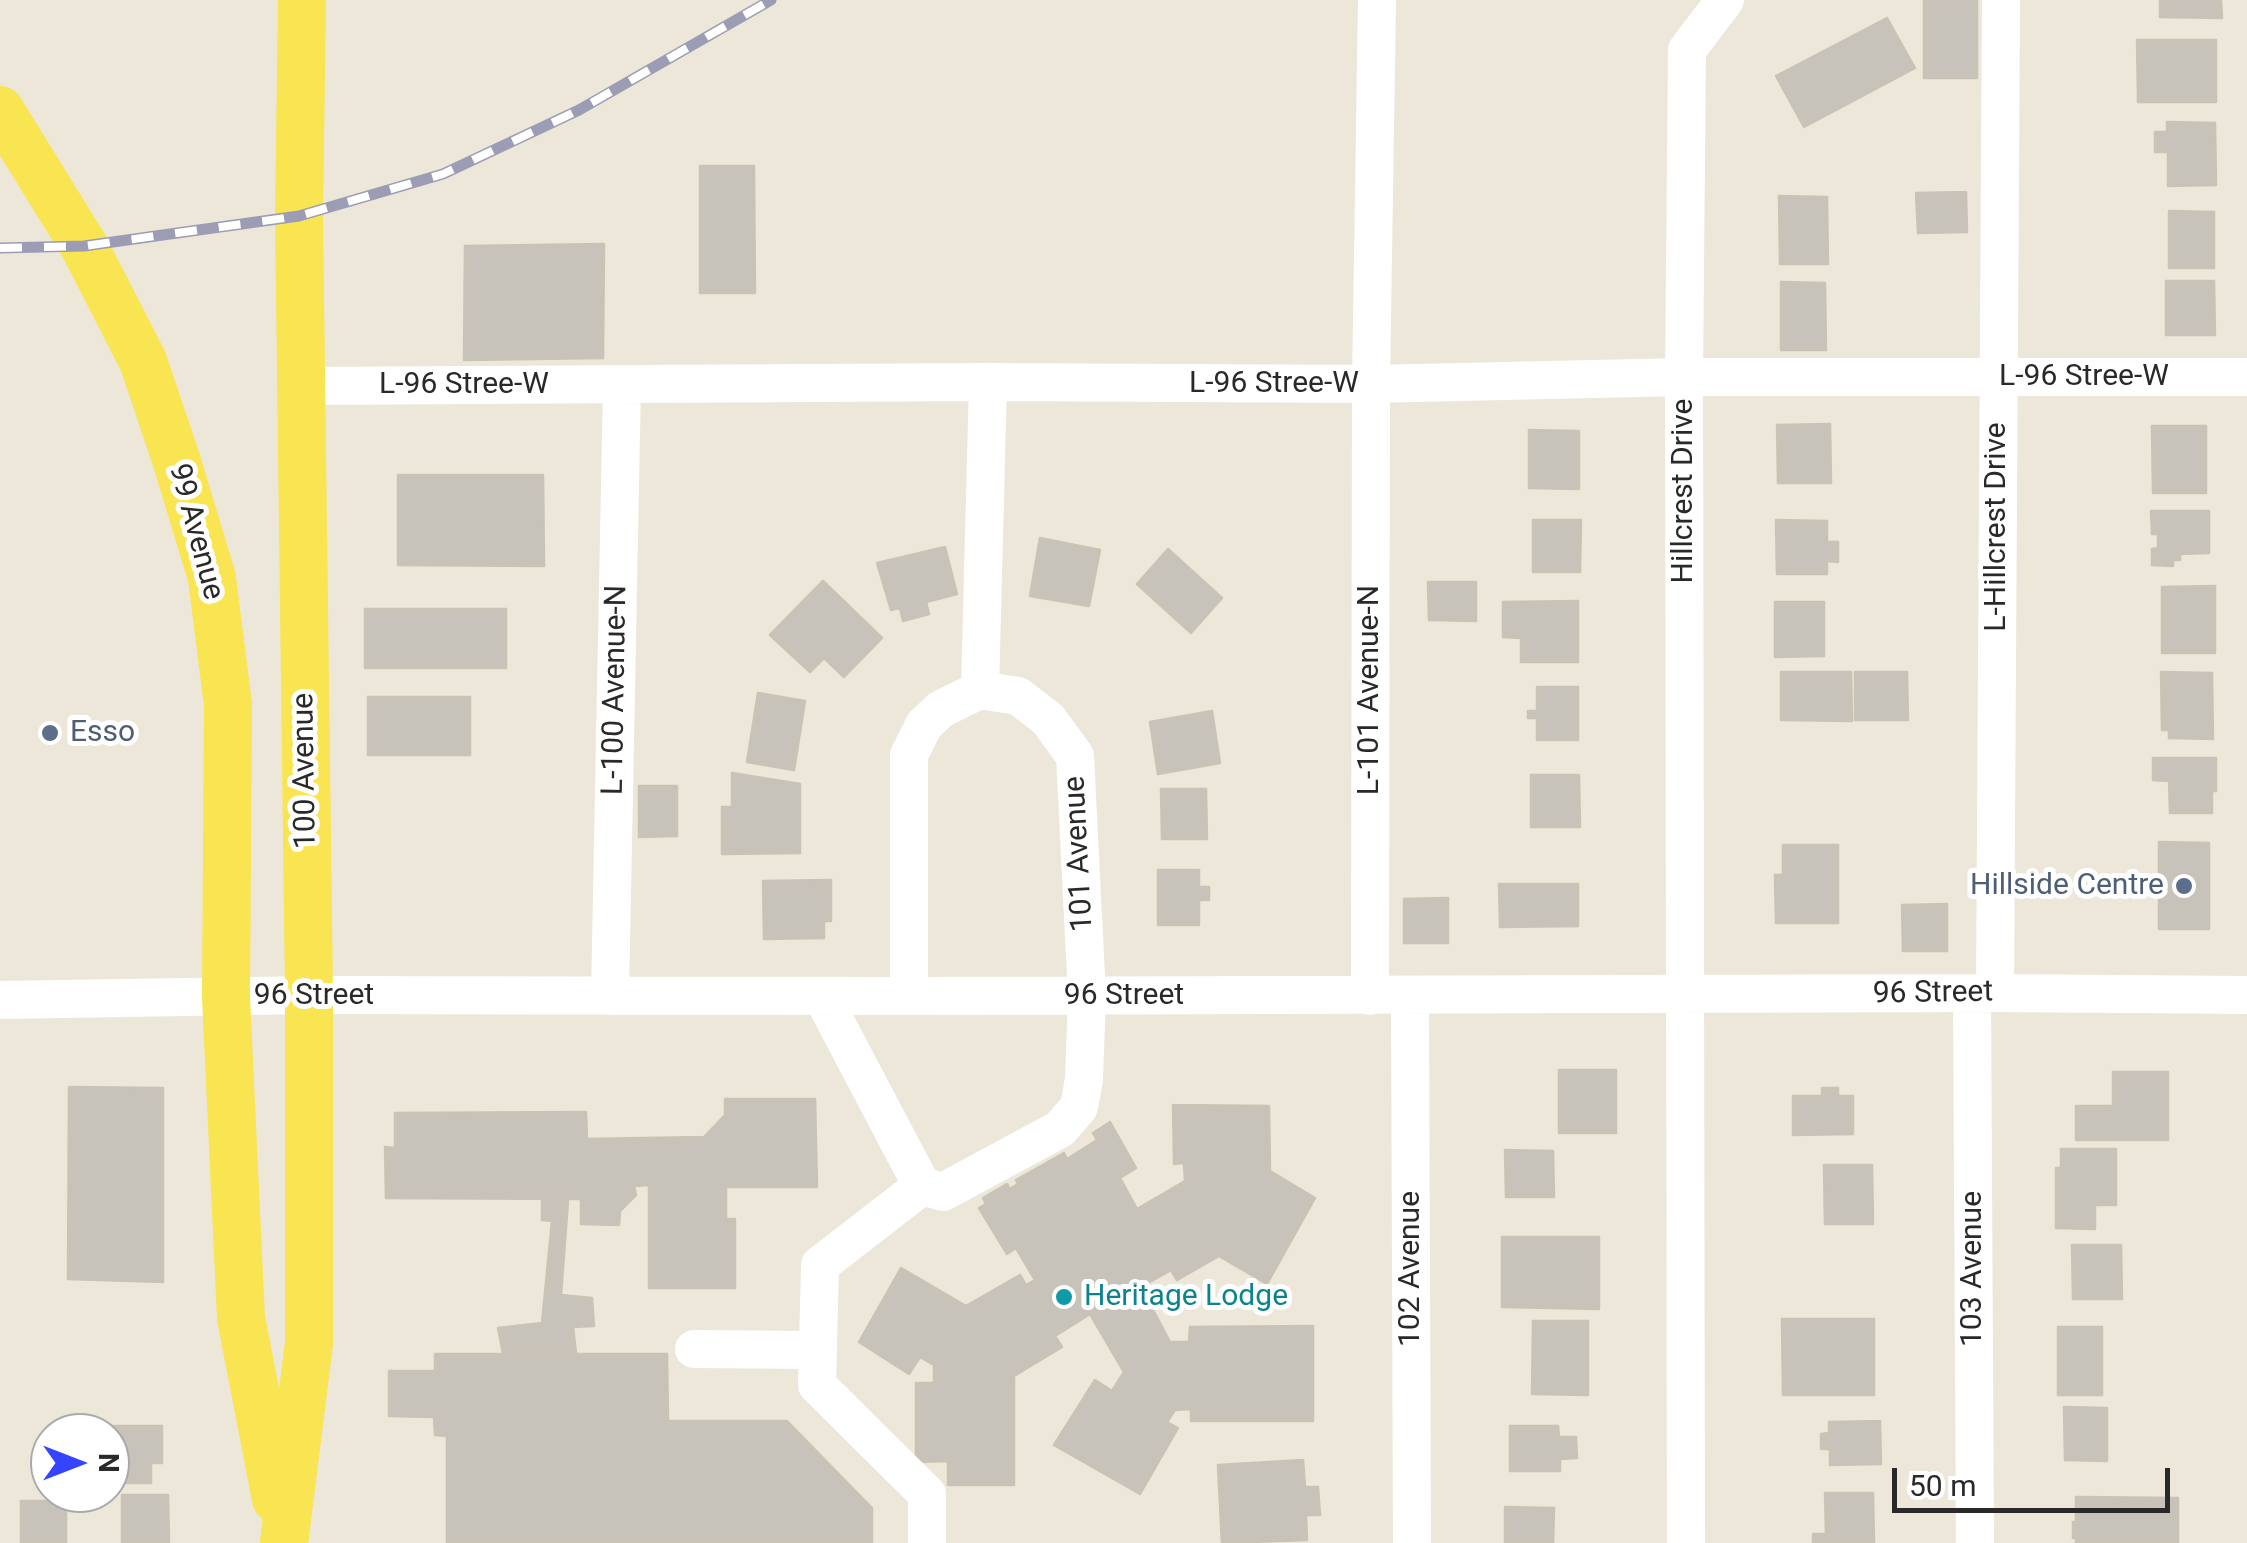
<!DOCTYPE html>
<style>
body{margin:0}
#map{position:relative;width:2247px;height:1543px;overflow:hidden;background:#ede7da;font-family:Roboto,sans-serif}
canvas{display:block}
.north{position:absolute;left:30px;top:1413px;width:100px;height:100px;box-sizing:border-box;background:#fff;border:2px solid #a9a9a9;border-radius:50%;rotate:90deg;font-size:28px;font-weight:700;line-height:40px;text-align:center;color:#292929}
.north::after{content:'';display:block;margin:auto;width:35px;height:45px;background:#3545ff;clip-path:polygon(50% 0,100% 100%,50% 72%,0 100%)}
.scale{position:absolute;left:1892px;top:1468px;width:278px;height:45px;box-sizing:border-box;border:5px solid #292929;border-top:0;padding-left:12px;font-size:30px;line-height:35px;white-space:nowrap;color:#292929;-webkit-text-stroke:8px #fff;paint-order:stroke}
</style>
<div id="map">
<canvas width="2247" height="1543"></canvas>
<div class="north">N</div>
<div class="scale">50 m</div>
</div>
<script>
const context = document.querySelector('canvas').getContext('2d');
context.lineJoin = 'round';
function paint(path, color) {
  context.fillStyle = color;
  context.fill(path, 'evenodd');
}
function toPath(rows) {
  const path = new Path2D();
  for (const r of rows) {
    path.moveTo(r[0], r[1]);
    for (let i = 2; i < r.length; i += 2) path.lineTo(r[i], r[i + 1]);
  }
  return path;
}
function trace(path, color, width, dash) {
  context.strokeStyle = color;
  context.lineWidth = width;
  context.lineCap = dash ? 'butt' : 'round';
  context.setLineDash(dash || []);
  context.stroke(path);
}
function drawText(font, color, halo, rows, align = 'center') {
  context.font = font + ' Roboto,sans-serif';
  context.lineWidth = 10;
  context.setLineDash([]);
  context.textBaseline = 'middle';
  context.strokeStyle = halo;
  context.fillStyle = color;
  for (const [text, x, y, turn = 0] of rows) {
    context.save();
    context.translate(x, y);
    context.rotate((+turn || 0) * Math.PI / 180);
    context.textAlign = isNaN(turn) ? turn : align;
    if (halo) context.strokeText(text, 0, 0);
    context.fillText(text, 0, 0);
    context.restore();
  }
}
const building = toPath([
 [1924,0,1977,0,1977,78,1924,78,1924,0],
 [2160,0,2221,0,2222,18,2160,17,2160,0],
 [1887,18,1915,68,1804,127,1776,76,1887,18],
 [2137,40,2216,40,2216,102,2138,102,2137,40],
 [2167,122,2215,123,2216,185,2168,186,2168,152,2155,152,2155,132,2167,132,2167,122],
 [700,166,754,166,755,293,700,293,700,166],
 [1966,192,1967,232,1918,233,1916,193,1966,192],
 [1779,196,1827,197,1828,264,1780,264,1779,196],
 [2169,211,2214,212,2214,268,2169,268,2169,211],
 [604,244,603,358,464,360,465,246,604,244],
 [2166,281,2214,281,2215,335,2166,335,2166,281],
 [1781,282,1825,283,1826,350,1781,350,1781,282],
 [1830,424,1831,483,1778,483,1777,425,1830,424],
 [2152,426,2206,426,2206,493,2153,493,2152,426],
 [1529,430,1579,431,1579,489,1529,488,1529,430],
 [398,475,543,475,544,566,398,565,398,475],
 [2151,511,2209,511,2209,553,2180,554,2180,560,2173,560,2173,566,2152,565,2152,549,2158,548,2158,534,2152,534,2151,511],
 [1533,520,1581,520,1580,572,1533,572,1533,520],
 [1776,520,1827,521,1827,542,1838,542,1838,562,1827,561,1827,574,1777,574,1776,520],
 [1040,538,1100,550,1089,606,1030,596,1040,538],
 [945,547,957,594,926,602,929,614,903,621,900,608,891,610,877,563,945,547],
 [1168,549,1222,598,1191,633,1137,584,1168,549],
 [823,581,882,638,844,677,824,658,810,672,770,635,823,581],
 [1428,582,1476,582,1476,621,1429,620,1428,582],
 [2215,586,2215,653,2162,653,2162,587,2215,586],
 [1578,601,1578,662,1521,662,1521,638,1503,637,1503,602,1578,601],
 [1775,602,1824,602,1824,656,1775,657,1775,602],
 [365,609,506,609,506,668,365,668,365,609],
 [1781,672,1851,672,1852,721,1781,720,1781,672],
 [1855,672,1907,672,1908,720,1855,720,1855,672],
 [2161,672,2212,673,2213,739,2169,738,2169,730,2162,730,2161,672],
 [1537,687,1578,687,1578,740,1537,740,1537,718,1528,718,1528,711,1537,711,1537,687],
 [758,693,805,701,794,770,747,762,758,693],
 [368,697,470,697,470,755,368,755,368,697],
 [1212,711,1220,763,1158,774,1150,722,1212,711],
 [2153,758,2216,758,2216,791,2212,791,2212,813,2170,813,2169,781,2153,780,2153,758],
 [732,773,800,784,800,853,722,854,722,807,732,807,732,773],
 [1531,775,1579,775,1580,827,1531,827,1531,775],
 [639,786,677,786,677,836,639,837,639,786],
 [1161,789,1206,789,1207,839,1162,839,1161,789],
 [2159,842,2209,843,2209,929,2159,929,2159,842],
 [1783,845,1838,845,1838,923,1776,923,1775,875,1783,875,1783,845],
 [1158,870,1199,870,1199,887,1209,887,1209,900,1199,900,1199,925,1158,925,1158,870],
 [831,880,831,921,824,921,824,938,764,939,763,881,831,880],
 [1499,884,1578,884,1578,926,1500,927,1499,884],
 [1448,898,1448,943,1404,943,1404,899,1448,898],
 [1947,904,1947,951,1903,951,1902,905,1947,904],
 [1559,1070,1616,1070,1616,1133,1559,1133,1559,1070],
 [2113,1072,2168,1072,2168,1140,2076,1140,2076,1106,2113,1106,2113,1072],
 [69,1087,163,1088,163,1282,68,1279,69,1087],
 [1822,1088,1838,1088,1838,1096,1853,1096,1853,1134,1793,1135,1793,1096,1822,1096,1822,1088],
 [725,1099,815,1099,817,1187,726,1187,726,1219,735,1219,735,1288,649,1288,649,1185,634,1186,636,1195,620,1211,619,1225,581,1224,581,1199,386,1198,385,1147,395,1148,395,1113,586,1112,587,1139,704,1137,725,1115,725,1099],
 [1173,1105,1269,1106,1270,1171,1315,1198,1267,1284,1219,1256,1177,1280,1171,1270,1141,1287,1170,1342,1189,1342,1190,1327,1313,1326,1313,1421,1191,1421,1191,1409,1175,1410,1167,1422,1178,1428,1140,1494,1054,1445,1095,1380,1112,1391,1124,1372,1090,1314,1055,1336,1062,1347,1014,1376,1014,1485,948,1485,948,1461,916,1462,916,1383,934,1383,934,1365,920,1357,909,1374,859,1342,901,1268,966,1306,1020,1275,1026,1285,1035,1280,1016,1248,1007,1254,979,1208,986,1204,983,1198,1007,1184,1010,1189,1018,1184,1016,1180,1064,1153,1067,1159,1097,1140,1093,1133,1110,1122,1136,1168,1120,1178,1137,1209,1185,1181,1184,1163,1174,1164,1173,1105],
 [2061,1149,2116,1149,2116,1205,2095,1205,2095,1229,2056,1228,2056,1168,2061,1168,2061,1149],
 [1505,1150,1553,1151,1554,1197,1506,1197,1505,1150],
 [1824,1165,1872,1165,1873,1224,1825,1224,1824,1165],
 [542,1200,568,1201,561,1295,592,1298,594,1326,573,1327,576,1353,503,1353,498,1328,542,1323,552,1221,542,1220,542,1200],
 [1502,1237,1599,1237,1599,1309,1502,1307,1502,1237],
 [2072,1245,2121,1245,2122,1299,2073,1299,2072,1245],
 [1782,1319,1874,1319,1874,1395,1783,1395,1782,1319],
 [1533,1321,1588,1321,1588,1395,1532,1394,1533,1321],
 [2058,1327,2102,1327,2102,1395,2058,1395,2058,1327],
 [435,1354,667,1354,668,1421,787,1421,872,1508,872,1543,447,1543,447,1436,435,1435,434,1417,389,1416,389,1371,435,1371,435,1354],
 [2064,1407,2107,1408,2107,1461,2065,1460,2064,1407],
 [1880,1421,1881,1464,1830,1465,1830,1449,1821,1449,1821,1434,1829,1433,1829,1422,1880,1421],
 [108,1426,162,1426,162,1463,151,1463,151,1483,111,1483,110,1433,108,1433,108,1426],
 [1510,1426,1558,1426,1559,1437,1576,1437,1577,1458,1560,1459,1560,1471,1510,1471,1510,1426],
 [1303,1460,1305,1487,1318,1487,1320,1515,1306,1515,1307,1540,1222,1543,1218,1465,1303,1460],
 [1825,1493,1873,1493,1874,1543,1813,1543,1813,1534,1826,1534,1825,1493],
 [122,1495,168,1495,169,1543,122,1543,122,1495],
 [2076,1497,2178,1498,2178,1543,2076,1543,2076,1538,2073,1538,2073,1522,2076,1522,2076,1497],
 [21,1501,66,1501,66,1543,21,1543,21,1501],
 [1505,1507,1554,1508,1553,1543,1505,1543,1505,1507]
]);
paint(building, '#c8c3ba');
trace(building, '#c8c3b4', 2.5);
trace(toPath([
 [301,386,988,382,1371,384,1684,377,2247,377],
 [980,690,988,382],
 [1995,993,2001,0],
 [1972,995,1975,1543],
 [610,996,622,384],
 [822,996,922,1186,943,1192,1060,1129,1079,1107,1084,1079,1087,996,1075,756,1048,719,1018,696,980,690,941,709,924,725,909,755,909,996],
 [1370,996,1371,384,1377,0],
 [1410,996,1412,1543],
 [0,1000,309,995,909,996,1995,993,2247,995],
 [922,1186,820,1265,817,1385,927,1494,927,1543],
 [694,1349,817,1350],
 [1686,1543,1684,377,1687,50,1725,0]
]), '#fff', 38);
trace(toPath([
 [0,110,84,246,143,361,177,462,212,578,228,705,226,997,241,1318,276,1499],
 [284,1543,309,1343,309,995,299,216,302,0]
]), '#f9e452', 48);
const rail = toPath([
 [0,248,84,246,299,216,443,174,579,110,771,0]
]);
trace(rail, '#9c9db5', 11);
trace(rail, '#fff', 8, [22]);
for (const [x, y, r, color] of [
 [50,733,10,"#5c6f8a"],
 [2184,886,10,"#5c6f8a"],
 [1064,1297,10,"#0f9aa8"]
]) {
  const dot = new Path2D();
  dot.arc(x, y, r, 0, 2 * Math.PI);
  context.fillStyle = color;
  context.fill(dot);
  trace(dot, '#fff', 4);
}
drawText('30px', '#292929', '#fff', [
 ["L-96 Stree-W",2084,377],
 ["L-96 Stree-W",1274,384],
 ["L-96 Stree-W",464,385],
 ["Hillcrest Drive",1684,491,-90],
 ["L-Hillcrest Drive",1997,527,-90],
 ["99 Avenue",195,532,75],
 ["L-100 Avenue-N",616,690,-89],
 ["L-101 Avenue-N",1370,690,-90],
 ["100 Avenue",306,771,-91],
 ["101 Avenue",1080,854,-93],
 ["96 Street",1933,994,-1],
 ["96 Street",314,996],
 ["96 Street",1124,996],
 ["102 Avenue",1411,1269,-90],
 ["103 Avenue",1973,1269,-90]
]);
drawText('30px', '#4e5e75', '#fff', [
 ["Esso",70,733],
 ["Hillside Centre",2164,886,"right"]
], 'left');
drawText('30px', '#0d838f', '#fff', [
 ["Heritage Lodge",1084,1297]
], 'left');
</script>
